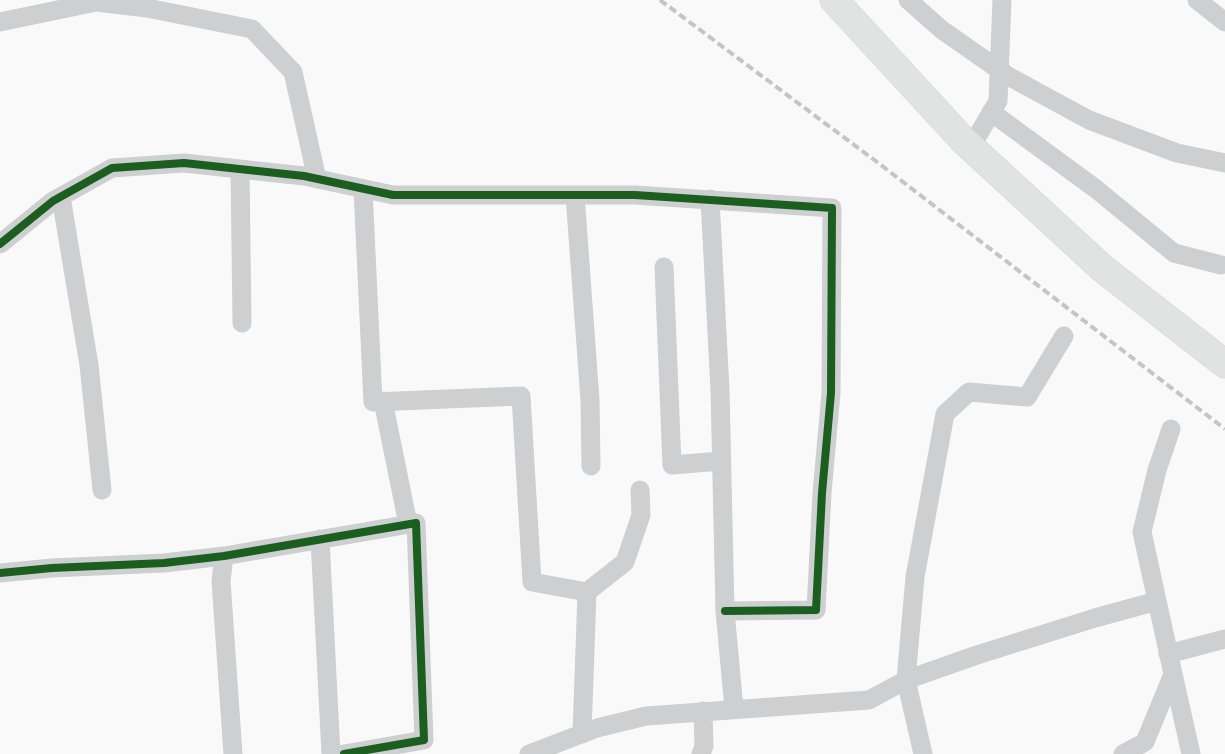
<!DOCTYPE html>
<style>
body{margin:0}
canvas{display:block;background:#f9f9f9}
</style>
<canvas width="1225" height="754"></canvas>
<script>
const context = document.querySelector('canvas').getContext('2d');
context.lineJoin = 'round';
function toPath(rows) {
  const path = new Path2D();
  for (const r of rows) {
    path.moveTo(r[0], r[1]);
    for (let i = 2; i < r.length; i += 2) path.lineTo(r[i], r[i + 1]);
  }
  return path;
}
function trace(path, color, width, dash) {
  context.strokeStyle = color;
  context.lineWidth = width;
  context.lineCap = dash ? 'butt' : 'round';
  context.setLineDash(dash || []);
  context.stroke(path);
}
const primary = toPath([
 [834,0,963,140,1102,268,1225,364]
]);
trace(primary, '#d5d6d7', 29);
trace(toPath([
 [908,0,942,30,1008,76,1089,120,1177,153,1225,163],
 [1197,0,1225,22],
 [0,22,96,2,147,8,252,29,293,72,317,179],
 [991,112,1096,189,1174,253,1221,265],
 [971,147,998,101,1002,0],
 [240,169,242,323],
 [363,189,373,402,521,396,532,582,587,592],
 [575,195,590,400,591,466],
 [61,197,89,365,102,490],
 [710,199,720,390,725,611,734,709],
 [0,244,53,201,112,168,184,163,304,176,393,195,635,195,832,208,831,393,822,493,816,610,725,611],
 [664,267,672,465,721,461],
 [383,401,408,524],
 [320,539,331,754],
 [224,556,221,581,233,754],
 [0,573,52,568,164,563,224,556,416,523,424,740,344,754],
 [1168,654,1225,639],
 [1173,674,1191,754],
 [582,734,587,592,625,562,641,515,640,490],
 [529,754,597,728,646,716,869,700,906,680,977,655,1095,618,1157,601],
 [701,754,704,746,703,711],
 [923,754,906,680,915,577,945,414,969,392,1027,397,1064,336],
 [1123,754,1145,742,1173,674,1142,532,1157,470,1171,429]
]), '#cecfd0', 19);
trace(primary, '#e1e2e2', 28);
trace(toPath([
 [660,0,877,162,1225,429]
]), '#c3c5c6', 4, [8, 4]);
trace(toPath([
 [0,244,53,201,112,168,184,163,304,176,393,195,635,195,832,208,831,393,822,493,816,610,725,611],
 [0,573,52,568,164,563,224,556,416,523,424,740,344,754]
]), '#1b5e20', 8);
</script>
